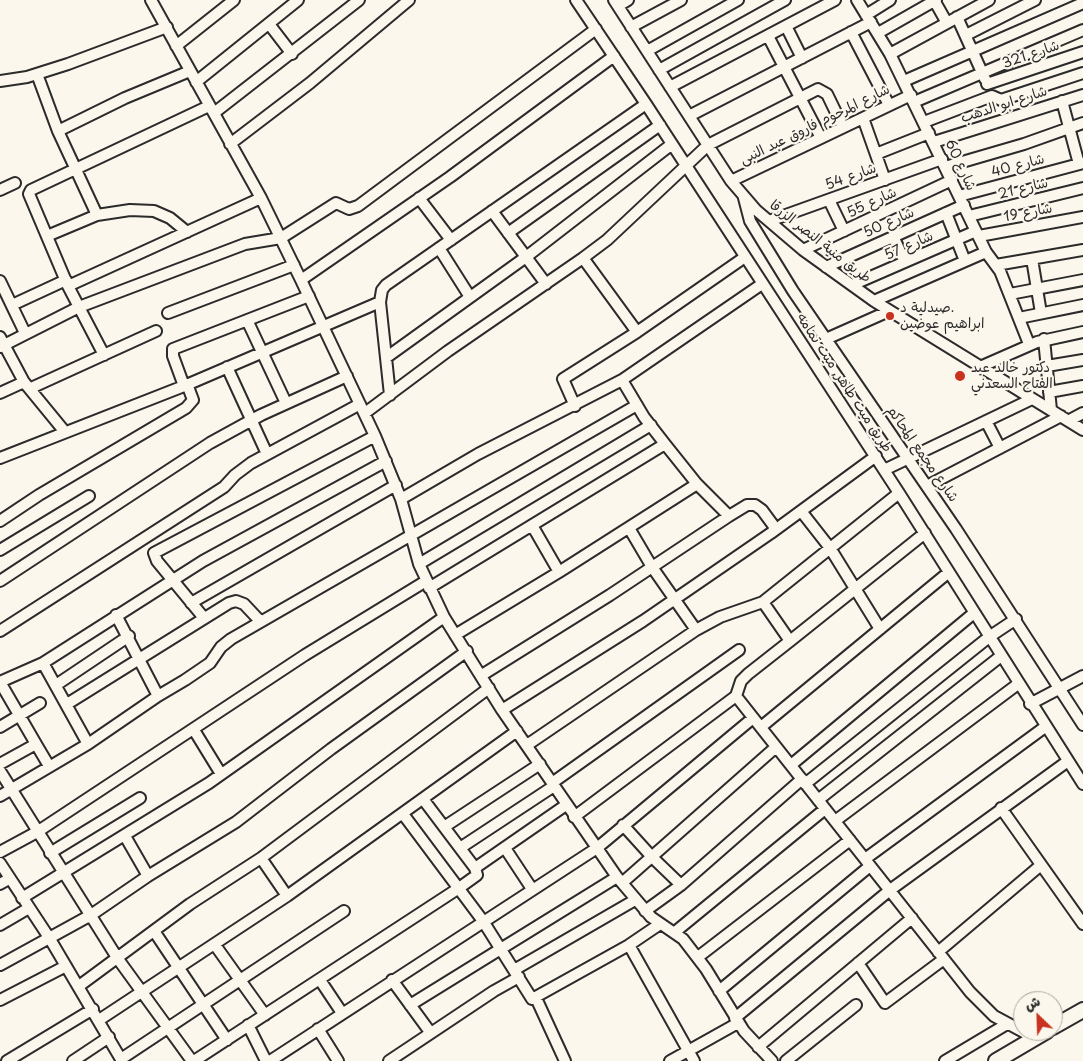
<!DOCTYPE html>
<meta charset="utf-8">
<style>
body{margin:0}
#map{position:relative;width:1083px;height:1061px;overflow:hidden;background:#fbf7ec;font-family:"Playpen Sans","Playpen Sans Arabic",sans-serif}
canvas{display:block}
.north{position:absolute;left:1013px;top:991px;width:50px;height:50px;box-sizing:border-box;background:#fbf7ec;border:1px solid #a8a59f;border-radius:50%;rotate:336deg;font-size:14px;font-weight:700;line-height:20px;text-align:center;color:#2b2b2b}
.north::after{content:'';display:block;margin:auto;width:18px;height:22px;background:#c8321e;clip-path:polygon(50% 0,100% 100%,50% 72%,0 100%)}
</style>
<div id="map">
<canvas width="1083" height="1061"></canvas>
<div class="north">ش</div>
</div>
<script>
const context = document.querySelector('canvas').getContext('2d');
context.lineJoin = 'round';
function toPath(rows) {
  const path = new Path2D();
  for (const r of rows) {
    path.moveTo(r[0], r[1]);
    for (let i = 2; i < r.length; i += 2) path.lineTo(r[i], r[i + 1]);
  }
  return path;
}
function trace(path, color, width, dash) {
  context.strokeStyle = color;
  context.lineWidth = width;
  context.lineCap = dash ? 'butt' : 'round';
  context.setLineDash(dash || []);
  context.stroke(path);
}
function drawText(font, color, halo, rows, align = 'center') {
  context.font = font + ' "Playpen Sans","Playpen Sans Arabic",sans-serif';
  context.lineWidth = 4.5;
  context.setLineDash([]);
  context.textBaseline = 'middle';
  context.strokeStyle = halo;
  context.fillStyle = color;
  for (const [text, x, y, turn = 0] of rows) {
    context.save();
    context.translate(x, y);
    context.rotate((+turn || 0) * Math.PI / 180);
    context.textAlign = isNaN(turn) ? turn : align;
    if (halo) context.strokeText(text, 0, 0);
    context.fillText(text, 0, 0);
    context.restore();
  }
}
const street = toPath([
 [151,0,261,198,301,280,375,436,401,499,419,564,444,617,502,710,617,877,651,917,683,939,706,969,744,1031,772,1061],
 [576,0,646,104,899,493,1083,784],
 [614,0,731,181,756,210,803,250,874,301,1083,430],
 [857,0,890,54,986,252,1000,271,1029,344],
 [934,0,947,23],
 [618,6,628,0],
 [866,15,890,0],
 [957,17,985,79],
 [269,24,292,54],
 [786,26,802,58],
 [631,27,681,0],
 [851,32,889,105],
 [878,33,936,0],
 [966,35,1035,0],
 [768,36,821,138],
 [176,46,234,0],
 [647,51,738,0],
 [890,54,989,0],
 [659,70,785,0],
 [37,74,58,131,97,215],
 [0,81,27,77,68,64,167,27],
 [904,81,1083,3],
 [196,82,298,0],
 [987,84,1083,52],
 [670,87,835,0],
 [992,96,1001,100,1083,73],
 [1062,101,1079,164],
 [914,102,1083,30],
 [214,113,359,0],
 [689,116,871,22],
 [863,118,885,180],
 [924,122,992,96],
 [58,131,125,98,190,71],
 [934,142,1083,95],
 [230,144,310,83,409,0],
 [876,154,929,133],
 [945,167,1024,144,1083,123],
 [731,181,911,95],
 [0,190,15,183],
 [959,196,1083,163],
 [419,198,451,240],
 [744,198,750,221,793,291,956,529,1083,725],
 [829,200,844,231],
 [492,211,546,284],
 [946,213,965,261],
 [969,216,1083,188],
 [769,221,942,159],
 [508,233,660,125],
 [47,236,97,215,130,210,154,211,170,218,187,232],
 [893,236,905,262],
 [979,236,1083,217],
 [439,248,470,297],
 [803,250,952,180],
 [1032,259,1041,313],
 [996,265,1083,250],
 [826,267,964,205],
 [301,280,450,177,614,56],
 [0,281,25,333],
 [852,285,976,231],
 [68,286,261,198],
 [1010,294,1083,280],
 [874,301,986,252],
 [12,305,66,280],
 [168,313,294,265],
 [1019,318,1083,305],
 [247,320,286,403],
 [637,332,745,257],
 [0,337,24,382,65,432],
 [826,339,889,311],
 [1044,339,1051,410],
 [0,347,79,307,245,244,281,238,336,203,349,209,358,206,596,29],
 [104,355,68,286,29,194,31,190,209,106],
 [387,357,526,257,672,144],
 [1047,366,1083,360],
 [227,367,267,454],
 [980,367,1037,342,1083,332],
 [622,380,644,417,665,444,697,484,729,516,747,505,755,505,762,510,776,529],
 [184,386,173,356,173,349,309,296],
 [31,388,156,331],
 [1049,392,1083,386],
 [0,393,24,382],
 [390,395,380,302,382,290,386,285,646,104],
 [575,406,563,379,637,332,583,258],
 [365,413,448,351,583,258,607,240,708,145,818,89,827,94,843,127],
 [986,421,1000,448],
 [1068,421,1083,413],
 [0,458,184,386,380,302],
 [884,470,1032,399],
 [927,486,1061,416],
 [401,499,478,454,622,380,762,284],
 [801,511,830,548,880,629],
 [0,521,39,495,186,408,193,400,187,384],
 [533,527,559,572],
 [629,528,652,567,696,630],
 [0,550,89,496],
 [419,564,651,425],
 [0,581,210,443,261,415,347,376],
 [429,588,665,444],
 [763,602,790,641,925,533],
 [191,603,396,485],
 [116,615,158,696],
 [204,618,157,561,154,553,375,436],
 [0,631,224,487,235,475,251,463,360,404],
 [455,635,559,572,697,484],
 [43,663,88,744],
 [482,675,610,595,729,516],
 [0,682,43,663,203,561,386,461],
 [56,685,129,636],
 [736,696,970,992,994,1016,1035,1038],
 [67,704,229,603,236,601,244,604,260,621],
 [1030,704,1083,676],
 [502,710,643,621,771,533,876,456],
 [0,727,40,703],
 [761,727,949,572],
 [194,730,221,774],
 [36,744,49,766],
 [527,745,696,630,720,617,763,602,899,493],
 [0,764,36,744,0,682],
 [791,765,974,613],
 [0,771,118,959,192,1061],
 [552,783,739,650],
 [805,784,989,637,1016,619],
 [0,796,88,744,158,696,185,680,210,663,221,647,231,639,637,405],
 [423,799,475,868],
 [818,800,1001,656],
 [1001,808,1083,924],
 [403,814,483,921,532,999,629,945,660,924],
 [574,817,736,696,741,681,748,674,790,641],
 [835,821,1018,684],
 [623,825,652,857,681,885],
 [444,827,540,764],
 [125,836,148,876],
 [460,848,554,786],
 [505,848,532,889],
 [0,852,37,832,305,655,426,581],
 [50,853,140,798],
 [261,858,287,896],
 [865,859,1045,727],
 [0,863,50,939,122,1061],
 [622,883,776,747],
 [0,884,9,879],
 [22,898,209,783,444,617],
 [645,911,681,885,802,779],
 [0,925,29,908],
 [154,931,227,1040],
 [675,932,825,809],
 [215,945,265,1015],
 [629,945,694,1061],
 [938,952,1041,865],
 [698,957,850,840],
 [858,963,885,1003,944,959],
 [0,965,91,915,148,876,236,822,331,749,467,651],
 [514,970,635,900],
 [320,980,342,1013],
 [392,980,430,1032],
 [79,986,190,904,261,858,489,688],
 [719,991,870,866],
 [536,998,565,1061],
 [0,1000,66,966],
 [410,1005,617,877],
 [735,1018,890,890,1068,761],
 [99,1020,287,896,517,731],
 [248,1025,266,1061],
 [318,1029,338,1061],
 [758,1047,912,918],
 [121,1059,344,911],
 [7,1061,93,1009],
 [73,1061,109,1037],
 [194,1061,459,888,477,875,475,868,566,805],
 [270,1061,597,848,753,718],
 [389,1061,494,991,519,977],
 [670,1061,738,1023],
 [786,1061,856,1005],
 [945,1061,1007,1024]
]);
const secondary = toPath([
 [1053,1027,1083,1010],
 [996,1061,1047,1031]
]);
trace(street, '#2b2b2b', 14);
trace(secondary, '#2b2b2b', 18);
trace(street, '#fbf7ec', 10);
trace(secondary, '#fbf7ec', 14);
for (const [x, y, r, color] of [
 [890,316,5,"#c8321e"],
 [960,376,6,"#c8321e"]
]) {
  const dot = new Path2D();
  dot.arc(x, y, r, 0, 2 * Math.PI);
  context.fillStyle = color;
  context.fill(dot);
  trace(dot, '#fbf7ec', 2);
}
drawText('14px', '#2b2b2b', '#fbf7ec', [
 ["شارع 321",1031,55,-19],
 ["شارع ابو الدهب",1004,105,-18],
 ["شارع المرحوم فاروق عبد النبى",815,125,-26],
 ["شارع 60",960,165,65],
 ["شارع 40",1018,166,-15],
 ["شارع 54",851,177,-20],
 ["شارع 21",1023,189,-14],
 ["شارع 55",872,203,-25],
 ["شارع 19",1028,213,-11],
 ["شارع 50",889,223,-24],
 ["طريق منية النصر الزرقا",820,242,38],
 ["شارع 57",909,246,-24],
 ["طريق ميت طاهر, ميت تمامه",844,383,57],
 ["شارع مجمع المحاكم",922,454,55]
]);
drawText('14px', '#2b2b2b', '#fbf7ec', [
 ["صيدلية د.",900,308],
 ["ابراهيم عوضين",900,324],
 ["دكتور خالد عبد",971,368],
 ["الفتاح السعدني",971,384]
], 'left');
</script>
